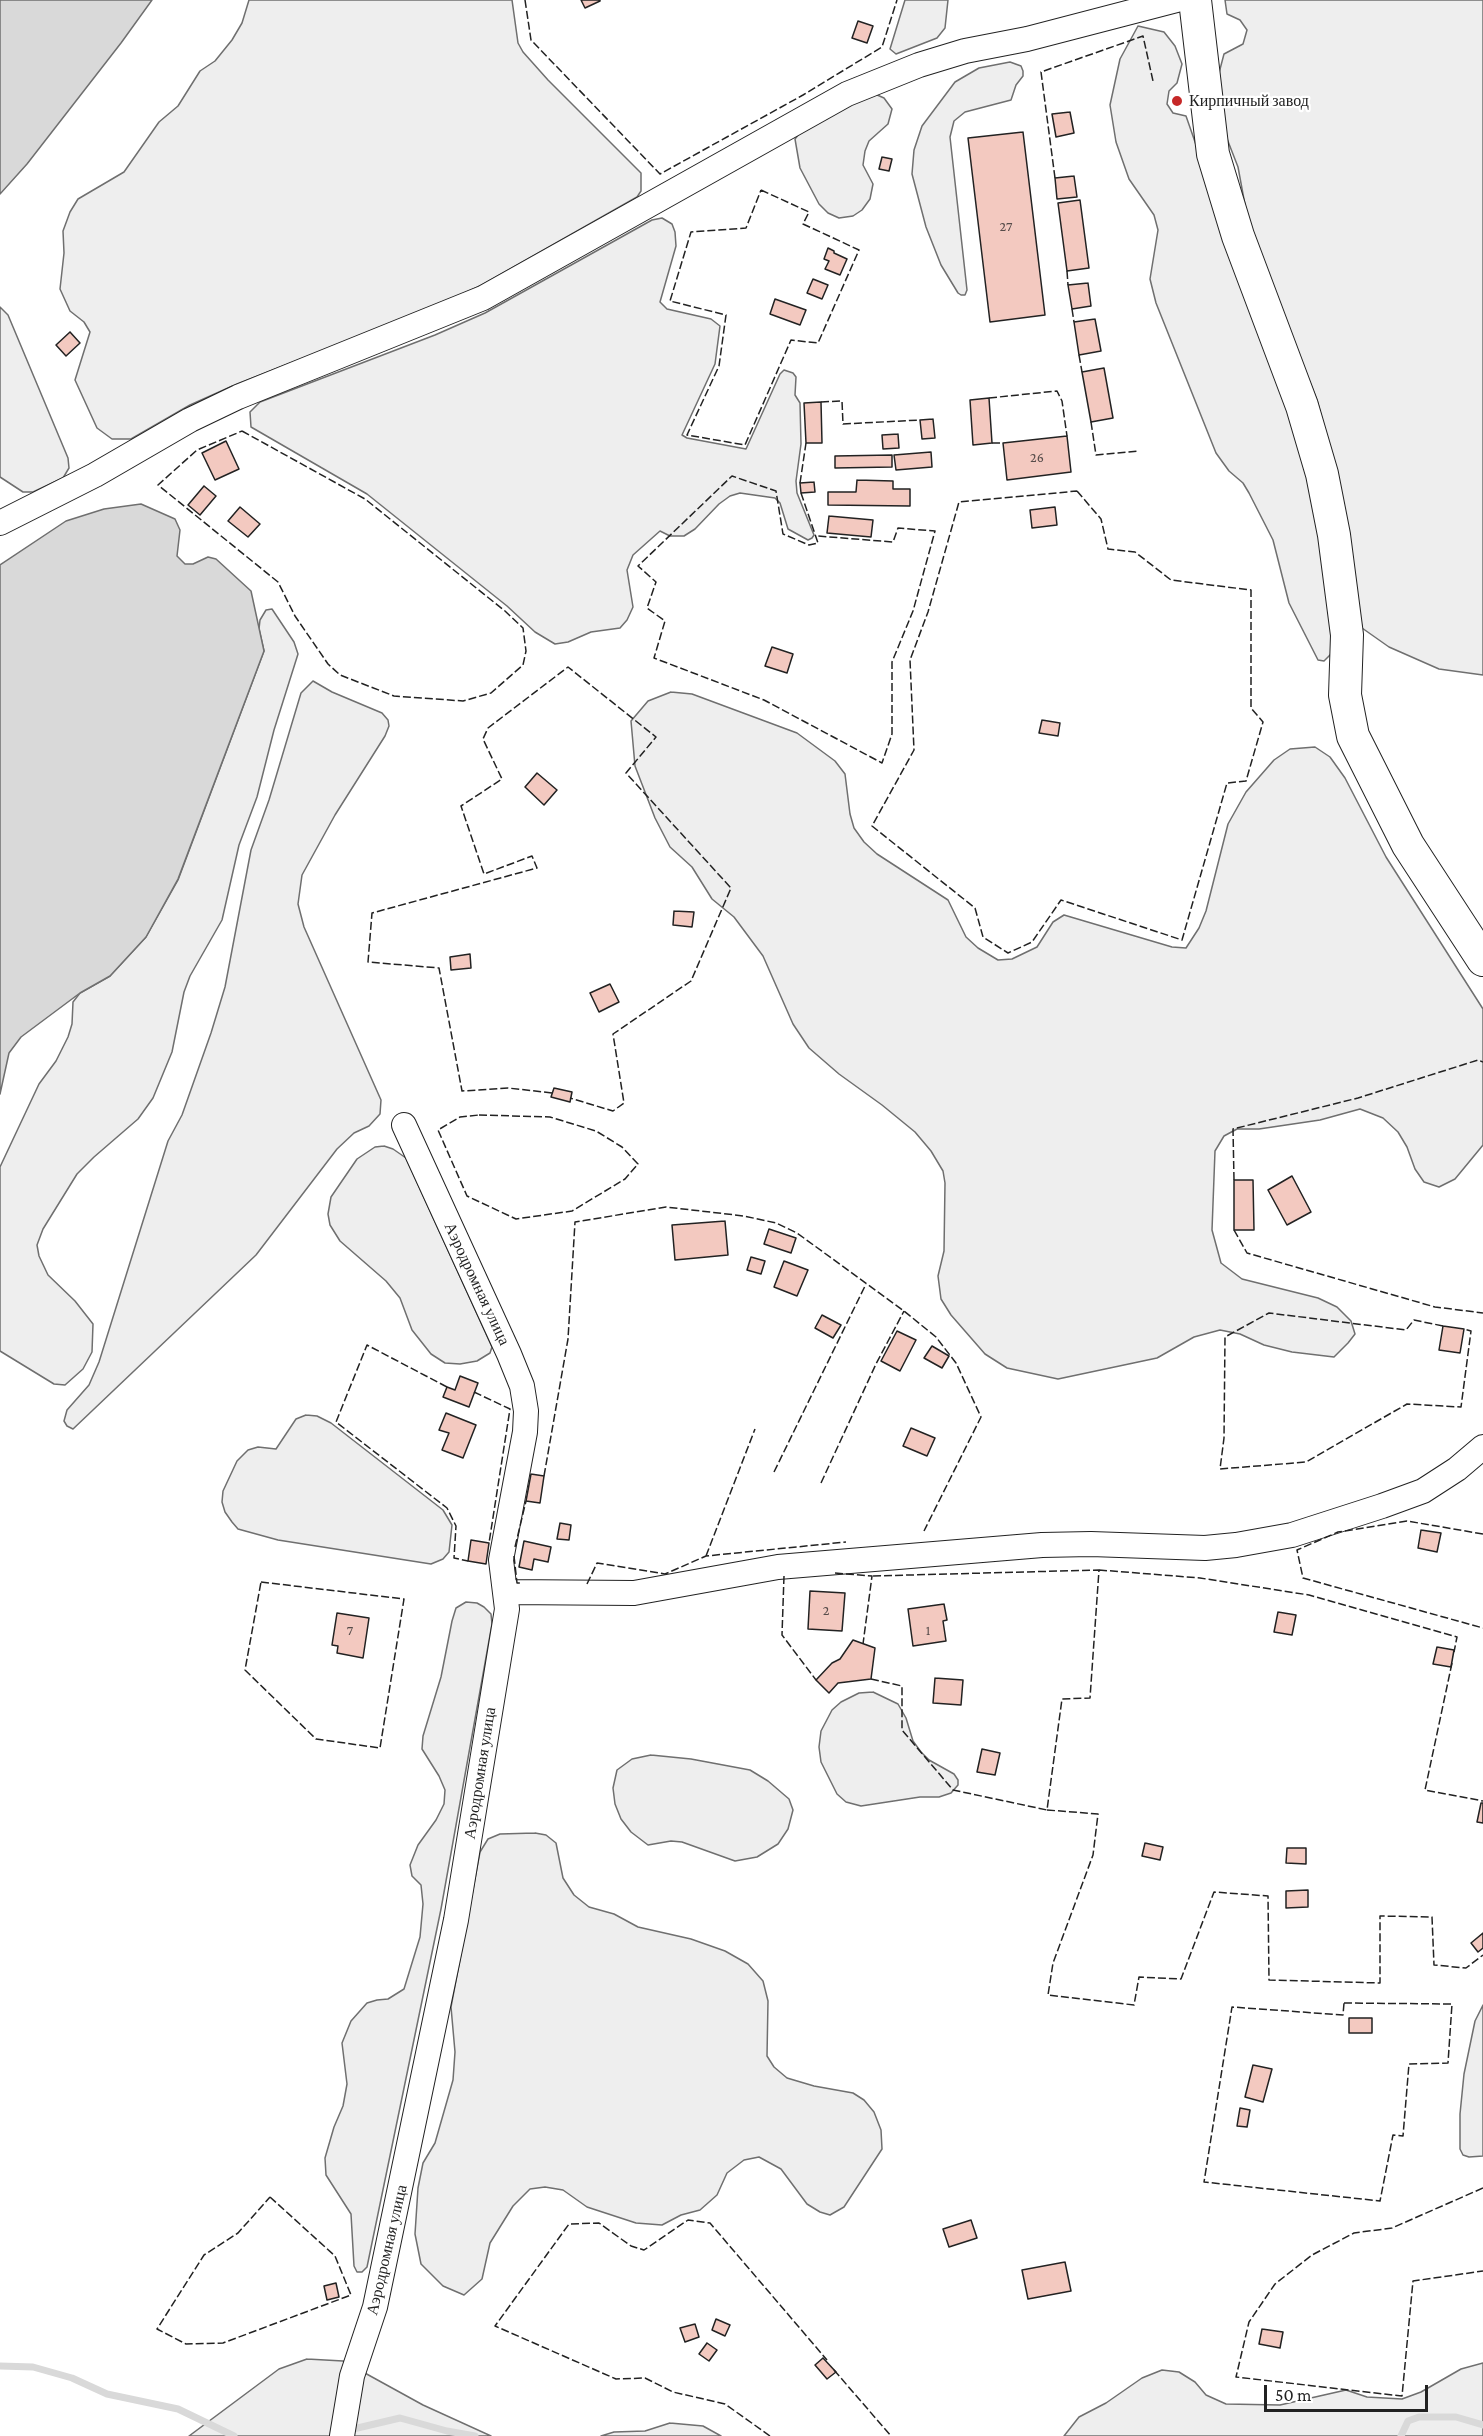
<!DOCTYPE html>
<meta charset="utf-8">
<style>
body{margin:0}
#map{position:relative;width:1483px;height:2436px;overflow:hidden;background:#fff;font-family:"Crimson Pro",serif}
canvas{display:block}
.scale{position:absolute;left:1264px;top:2385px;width:164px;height:27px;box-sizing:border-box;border:3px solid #222;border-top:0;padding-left:8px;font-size:18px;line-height:21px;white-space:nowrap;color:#222;-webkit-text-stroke:4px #fff;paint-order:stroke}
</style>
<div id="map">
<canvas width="1483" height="2436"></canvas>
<div class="scale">50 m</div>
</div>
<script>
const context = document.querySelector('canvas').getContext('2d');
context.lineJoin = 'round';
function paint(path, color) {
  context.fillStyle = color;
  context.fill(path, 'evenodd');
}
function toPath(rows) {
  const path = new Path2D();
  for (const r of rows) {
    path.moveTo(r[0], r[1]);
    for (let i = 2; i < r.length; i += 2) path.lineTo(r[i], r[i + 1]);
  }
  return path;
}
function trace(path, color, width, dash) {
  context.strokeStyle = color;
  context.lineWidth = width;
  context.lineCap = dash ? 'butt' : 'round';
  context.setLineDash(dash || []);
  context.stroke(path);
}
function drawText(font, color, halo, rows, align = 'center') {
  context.font = font + ' "Crimson Pro",serif';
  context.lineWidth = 4.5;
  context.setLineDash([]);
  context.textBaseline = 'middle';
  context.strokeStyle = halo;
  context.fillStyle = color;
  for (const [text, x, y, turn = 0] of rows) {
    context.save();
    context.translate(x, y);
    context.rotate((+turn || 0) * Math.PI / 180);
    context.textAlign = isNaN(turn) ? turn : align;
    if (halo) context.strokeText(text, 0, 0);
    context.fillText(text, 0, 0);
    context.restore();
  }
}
const green = toPath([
 [249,0,512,0,518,43,523,52,548,80,641,173,641,191,637,197,482,285,432,308,237,384,190,405,131,439,112,439,97,428,75,380,90,332,84,322,70,311,60,289,64,253,63,231,70,212,78,199,124,172,159,122,178,106,200,71,215,61,232,40,242,23,249,0],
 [905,0,948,0,945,28,937,38,896,54,890,49,905,0],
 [1225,0,1483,0,1483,675,1439,669,1389,647,1362,628,1337,475,1317,400,1250,232,1238,167,1224,131,1219,73,1224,54,1243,44,1247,30,1240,20,1227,14,1225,0],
 [1138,26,1164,32,1175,46,1182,64,1177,83,1169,91,1167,104,1173,113,1186,116,1288,409,1310,481,1335,637,1332,653,1324,661,1318,660,1289,603,1273,540,1249,493,1243,483,1229,471,1216,453,1156,303,1150,279,1158,230,1154,215,1129,179,1116,142,1110,105,1120,59,1138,26],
 [1010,62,1021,66,1023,71,1023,76,1016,85,1011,100,965,112,954,121,950,137,967,290,965,295,961,295,958,293,941,265,926,227,912,174,914,150,922,126,955,82,979,68,1010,62],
 [875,94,884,98,892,109,888,124,869,141,865,151,863,165,873,184,870,199,862,210,853,216,839,218,828,213,819,204,800,168,795,139,802,130,864,95,875,94],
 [662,218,672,224,675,232,676,246,660,302,667,309,711,319,720,326,715,364,682,435,687,438,746,449,780,374,784,370,793,373,796,377,795,395,800,403,801,444,796,481,797,493,814,535,812,538,808,540,788,529,780,503,775,498,740,493,730,496,719,504,695,529,684,536,670,536,660,531,633,555,627,570,633,607,627,620,620,628,591,632,568,642,555,644,535,632,507,606,367,494,251,427,250,412,260,402,435,335,485,313,652,220,662,218],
 [0,307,8,315,68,458,69,468,63,478,33,492,23,492,0,477,0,307],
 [272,609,294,642,298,654,274,730,257,797,239,845,222,920,190,976,184,992,172,1052,153,1098,138,1119,94,1157,77,1174,43,1229,37,1245,39,1256,48,1275,75,1301,93,1324,92,1352,83,1369,65,1385,54,1384,0,1351,0,1167,39,1084,56,1061,68,1037,72,1024,73,1002,80,993,110,976,146,937,178,880,264,651,259,629,260,620,266,610,272,609],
 [313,681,332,692,382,713,388,720,389,726,385,736,335,815,302,875,298,904,304,927,381,1100,380,1114,369,1126,354,1133,337,1149,256,1255,73,1429,67,1426,64,1421,67,1410,89,1385,99,1362,168,1141,182,1115,211,1033,225,987,251,850,269,800,301,693,313,681],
 [671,692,692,694,797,733,835,761,845,774,850,814,854,828,864,842,877,854,948,900,966,937,978,948,998,960,1012,959,1037,947,1053,922,1064,915,1172,947,1186,948,1199,928,1206,911,1228,824,1246,792,1274,760,1290,749,1315,747,1330,757,1345,778,1386,857,1483,1009,1483,1145,1455,1179,1439,1187,1424,1182,1415,1169,1407,1147,1398,1132,1383,1118,1360,1109,1320,1120,1259,1129,1237,1129,1224,1136,1215,1151,1212,1230,1221,1263,1242,1279,1318,1298,1337,1307,1351,1321,1355,1334,1348,1343,1334,1357,1292,1352,1264,1345,1240,1334,1220,1330,1194,1337,1157,1358,1058,1379,1007,1368,985,1354,951,1315,941,1299,938,1276,944,1251,945,1183,943,1171,931,1151,915,1132,882,1105,839,1074,809,1048,793,1024,763,956,734,917,712,899,692,867,670,847,655,818,635,766,631,721,648,701,671,692],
 [384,1146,393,1149,406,1158,492,1347,490,1353,477,1361,460,1364,445,1363,431,1354,412,1330,400,1298,386,1281,340,1241,330,1225,328,1214,331,1197,357,1159,375,1147,384,1146],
 [306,1415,317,1416,331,1423,443,1510,452,1525,449,1552,443,1559,431,1564,278,1540,238,1529,232,1522,225,1512,222,1502,223,1491,237,1461,248,1450,258,1447,276,1449,296,1419,306,1415],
 [466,1602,477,1603,484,1607,491,1614,492,1624,441,1909,367,2267,362,2272,357,2272,354,2266,351,2214,326,2175,325,2158,334,2127,343,2106,347,2084,342,2043,351,2021,367,2003,377,2000,388,1999,404,1989,420,1937,423,1904,421,1885,412,1876,410,1865,418,1845,436,1820,444,1804,445,1790,439,1776,422,1749,423,1736,441,1677,452,1621,456,1608,466,1602],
 [873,1692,898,1704,906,1718,913,1741,921,1752,929,1760,954,1774,958,1780,958,1785,951,1793,939,1797,920,1797,861,1806,846,1802,837,1794,821,1762,819,1747,821,1731,832,1710,841,1702,859,1693,873,1692],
 [651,1755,691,1759,750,1770,768,1781,789,1799,793,1810,788,1829,778,1844,757,1857,735,1861,682,1842,671,1841,648,1845,631,1832,621,1819,615,1804,613,1788,617,1770,632,1759,651,1755],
 [535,1833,546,1835,556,1843,563,1878,574,1895,589,1907,614,1914,638,1927,691,1939,725,1951,748,1964,763,1981,768,2001,767,2056,774,2067,787,2078,814,2086,853,2093,864,2100,874,2112,881,2130,882,2149,844,2207,830,2215,820,2212,807,2204,781,2169,759,2157,744,2160,727,2173,717,2195,700,2210,681,2215,662,2225,636,2223,587,2207,563,2190,545,2187,530,2189,513,2206,490,2243,482,2279,464,2295,443,2286,421,2264,415,2234,418,2188,423,2163,435,2143,453,2080,455,2052,451,2007,480,1852,488,1839,500,1834,535,1833],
 [1483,2005,1483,2156,1469,2157,1463,2155,1460,2149,1460,2114,1464,2074,1475,2021,1483,2005],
 [307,2359,343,2361,423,2405,491,2436,189,2436,279,2369,307,2359],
 [1483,2363,1483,2436,1064,2436,1079,2417,1106,2403,1142,2378,1162,2370,1179,2372,1195,2382,1206,2395,1226,2404,1280,2405,1346,2390,1367,2397,1402,2399,1421,2392,1461,2369,1483,2363],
 [670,2423,703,2426,721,2436,601,2436,614,2432,645,2431,670,2423]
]);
paint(green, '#eee');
trace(green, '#6f6f6f', 1.5);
const water = toPath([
 [0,0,152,0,121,43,27,164,0,194,0,0],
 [141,504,175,519,180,530,177,556,185,564,193,564,208,557,216,559,251,591,264,651,178,879,146,937,110,976,80,993,21,1037,9,1053,0,1094,0,565,66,521,104,509,141,504]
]);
paint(water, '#d9d9d9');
trace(water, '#6f6f6f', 1.5);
trace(toPath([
 [0,2366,33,2367,72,2378,107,2394,178,2409,234,2436],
 [349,2430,400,2418,447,2431,475,2436],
 [1401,2436,1408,2421,1419,2417,1456,2417,1483,2425]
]), '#d9d9d9', 7);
const building = toPath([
 [581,0,600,0,600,1,585,8,581,0],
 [858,21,873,26,867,43,852,38,858,21],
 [1070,112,1074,133,1056,137,1052,114,1070,112],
 [1023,132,1045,315,990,322,968,138,1023,132],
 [882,157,892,159,889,171,879,169,882,157],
 [1074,176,1077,197,1057,199,1055,178,1074,176],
 [1080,200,1089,268,1067,271,1058,203,1080,200],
 [828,248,834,251,834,253,847,259,840,275,825,269,829,261,824,259,828,248],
 [813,279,828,285,822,299,807,293,813,279],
 [1088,283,1091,306,1072,309,1068,285,1088,283],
 [775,299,806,310,800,325,770,314,775,299],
 [1095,319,1101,351,1079,355,1074,322,1095,319],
 [70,332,80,343,66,356,56,345,70,332],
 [1104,368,1113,418,1091,422,1082,372,1104,368],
 [989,398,992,443,973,445,970,400,989,398],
 [821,402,822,443,806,443,804,403,821,402],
 [933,419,935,438,922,439,920,420,933,419],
 [898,434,899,448,883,449,882,435,898,434],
 [1067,436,1071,472,1007,480,1003,443,1067,436],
 [226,441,239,469,215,480,202,453,226,441],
 [931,452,932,467,896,470,894,455,931,452],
 [892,455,892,467,835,468,835,456,892,455],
 [857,480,893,481,893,489,910,489,910,506,828,505,828,492,856,492,857,480],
 [814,482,815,492,801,493,800,483,814,482],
 [204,486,216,496,200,515,188,505,204,486],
 [240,507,260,524,248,537,228,521,240,507],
 [1055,507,1057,525,1032,528,1030,510,1055,507],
 [829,516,873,520,871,537,827,533,829,516],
 [772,647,793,654,787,673,765,666,772,647],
 [1042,720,1060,723,1058,736,1039,733,1042,720],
 [537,773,557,790,544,805,525,787,537,773],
 [674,911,694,912,692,927,673,925,674,911],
 [470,954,471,968,451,970,450,957,470,954],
 [610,984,619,1002,599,1012,590,993,610,984],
 [554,1088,572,1092,570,1102,551,1097,554,1088],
 [1292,1176,1311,1212,1287,1225,1268,1190,1292,1176],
 [1234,1180,1253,1180,1254,1230,1234,1230,1234,1180],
 [725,1221,728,1255,675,1260,672,1225,725,1221],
 [769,1229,796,1238,791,1253,764,1244,769,1229],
 [751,1257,765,1261,761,1274,747,1270,751,1257],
 [784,1261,808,1270,797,1296,774,1287,784,1261],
 [822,1315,841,1325,833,1338,815,1328,822,1315],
 [1443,1326,1464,1329,1460,1353,1439,1350,1443,1326],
 [897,1331,916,1340,900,1371,881,1361,897,1331],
 [932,1346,949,1356,942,1368,924,1358,932,1346],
 [460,1376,478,1383,469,1407,443,1397,447,1387,455,1390,460,1376],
 [446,1413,476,1425,463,1458,442,1450,449,1433,439,1430,446,1413],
 [911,1428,935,1438,927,1456,903,1446,911,1428],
 [531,1474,544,1476,540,1503,526,1501,531,1474],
 [560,1523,571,1525,569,1540,557,1539,560,1523],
 [1421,1530,1441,1533,1437,1552,1418,1548,1421,1530],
 [471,1540,489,1543,486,1564,468,1561,471,1540],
 [524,1541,551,1547,548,1562,534,1559,532,1570,519,1567,524,1541],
 [810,1591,845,1593,842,1631,808,1629,810,1591],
 [944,1604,947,1620,943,1621,946,1641,913,1646,908,1609,944,1604],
 [1278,1612,1296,1615,1292,1635,1274,1632,1278,1612],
 [337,1613,369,1618,363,1658,337,1653,338,1646,332,1645,337,1613],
 [853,1640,875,1648,871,1679,838,1683,829,1693,816,1680,832,1663,840,1659,853,1640],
 [1437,1647,1454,1650,1451,1667,1433,1664,1437,1647],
 [935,1678,963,1680,961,1705,933,1703,935,1678],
 [982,1749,1000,1753,995,1775,977,1772,982,1749],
 [1481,1803,1483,1803,1483,1823,1477,1822,1481,1803],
 [1145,1843,1163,1847,1160,1860,1142,1856,1145,1843],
 [1287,1848,1306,1848,1306,1864,1286,1863,1287,1848],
 [1308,1890,1308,1907,1286,1908,1286,1891,1308,1890],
 [1483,1933,1483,1948,1478,1952,1471,1943,1483,1933],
 [1349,2018,1372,2018,1372,2033,1349,2033,1349,2018],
 [1253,2065,1272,2069,1263,2102,1245,2097,1253,2065],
 [1240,2108,1250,2110,1247,2127,1237,2126,1240,2108],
 [971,2220,977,2238,949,2247,943,2229,971,2220],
 [1065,2262,1071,2291,1028,2299,1022,2270,1065,2262],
 [336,2283,339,2297,327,2300,324,2286,336,2283],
 [716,2319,730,2325,725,2336,712,2330,716,2319],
 [695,2324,699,2337,685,2342,680,2328,695,2324],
 [1262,2329,1283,2332,1280,2348,1259,2344,1262,2329],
 [707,2343,717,2350,709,2361,699,2354,707,2343],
 [823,2358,836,2372,827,2379,815,2365,823,2358]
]);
paint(building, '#f3c9c0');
trace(building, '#222', 1.5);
const minor = toPath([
 [0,523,95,475,190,420,238,397,483,298,847,94,919,65,965,51,1027,39,1177,0],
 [507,1592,634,1593,778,1567,1042,1545,1091,1544,1205,1548,1236,1545,1292,1535,1382,1506,1423,1491,1457,1469,1483,1447],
 [342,2436,352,2376,375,2307,456,1920,507,1609,501,1560,525,1432,526,1411,522,1386,509,1354,404,1125]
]);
const major = toPath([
 [1195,0,1213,154,1238,236,1302,406,1322,474,1334,535,1347,635,1345,695,1353,736,1408,845,1483,960]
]);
trace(minor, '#222', 26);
trace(major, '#222', 34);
trace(minor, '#fff', 24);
trace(major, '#fff', 32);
trace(toPath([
 [525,0,531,40,660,174,803,95,882,47,897,0],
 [1055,178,1041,72,1143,36,1153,81],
 [761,190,809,212,803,224,859,250,818,343,791,340,745,445,687,435,719,366,726,315,670,301,691,232,746,228,761,190],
 [1067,271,1068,285],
 [1072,309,1074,322],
 [1079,355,1082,372],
 [989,398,1057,391,1062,401,1067,436],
 [821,402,842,401,843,424,920,420],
 [1091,422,1096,455,1138,451],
 [242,431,365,499,505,611,523,628,526,651,523,665,491,693,463,701,394,696,340,675,328,664,295,616,278,582,158,485,197,450,242,431],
 [992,443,1003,443],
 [800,483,806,443],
 [1077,491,1101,519,1108,549,1135,552,1171,580,1251,590,1251,708,1263,722,1246,781,1227,783,1182,940,1061,900,1032,942,1008,953,983,937,975,908,872,826,914,750,910,660,928,612,959,502,1077,491],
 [801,493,818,543,809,545,783,534,776,491,732,476,638,566,656,582,647,608,665,621,654,658,764,700,882,763,892,734,892,662,913,611,935,531,898,528,893,542,817,536],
 [552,1093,508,1088,462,1091,439,968,368,962,372,913,537,868,532,856,484,874,461,806,502,779,483,739,488,728,568,667,656,737,626,773,731,888,691,981,613,1034,624,1103,613,1111,570,1098],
 [479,1115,550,1117,596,1131,622,1147,638,1164,625,1179,572,1211,516,1219,467,1196,438,1130,460,1117,479,1115],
 [1234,1180,1233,1129,1358,1098,1478,1060,1483,1062],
 [1234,1230,1247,1253,1435,1307,1483,1313],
 [1443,1326,1414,1320,1406,1330,1269,1313,1225,1337,1224,1438,1220,1469,1306,1462,1407,1404,1461,1407,1471,1331,1464,1329],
 [447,1387,367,1345,336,1422,447,1508,456,1526,454,1558,468,1561],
 [474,1392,510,1409,489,1543],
 [774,1472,866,1284],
 [544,1476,568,1339,575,1222,666,1207,744,1216,776,1223,797,1233,904,1311,936,1337,956,1363,981,1417,924,1531],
 [821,1483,876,1364,904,1311],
 [1483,1534,1407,1521,1338,1532,1297,1550,1303,1578,1483,1628],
 [515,1547,526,1501],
 [514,1556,517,1583,521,1583],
 [706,1556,755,1429],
 [1099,1570,1200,1578,1309,1595,1457,1637,1454,1652],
 [835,1573,872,1576,863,1644],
 [784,1576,782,1635,816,1680],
 [261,1582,404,1599,380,1748,316,1739,245,1670,261,1582],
 [587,1584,597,1563,665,1574,706,1556,846,1542],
 [1452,1663,1425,1790,1483,1801],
 [871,1679,902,1686,902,1730,953,1790,1047,1810,1062,1699,1090,1698,1099,1570,872,1576],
 [1047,1810,1098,1814,1093,1855,1053,1963,1048,1995,1134,2005,1139,1977,1181,1979,1214,1892,1268,1896,1269,1980,1380,1983,1380,1916,1432,1917,1434,1965,1466,1968,1483,1955],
 [1344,2003,1452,2004,1448,2063,1409,2064,1403,2136,1393,2135,1380,2201,1204,2182,1232,2007,1343,2015,1344,2003],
 [1483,2188,1392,2228,1354,2233,1312,2255,1275,2284,1249,2322,1236,2377,1402,2396,1413,2281,1483,2271],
 [270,2197,335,2256,351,2295,223,2343,186,2344,157,2329,204,2255,238,2233,270,2197],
 [834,2370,891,2436],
 [770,2436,725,2404,673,2392,645,2378,616,2379,495,2326,569,2224,599,2223,631,2246,644,2250,688,2220,710,2223,827,2360]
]), '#222', 1.5, [8, 3]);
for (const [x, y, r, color] of [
 [1177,101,6,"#c62828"]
]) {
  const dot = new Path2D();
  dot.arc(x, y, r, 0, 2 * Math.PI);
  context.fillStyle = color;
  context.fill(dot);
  trace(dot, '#fff', 2);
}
drawText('14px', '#564c4a', null, [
 ["27",1006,227],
 ["26",1037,458],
 ["2",826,1611],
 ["7",350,1631],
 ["1",928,1631]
]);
drawText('16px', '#222', '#fff', [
 ["Кирпичный завод",1189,101]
], 'left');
drawText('16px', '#222', '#fff', [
 ["Аэродромная улица",477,1284,65],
 ["Аэродромная улица",480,1773,-81],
 ["Аэродромная улица",387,2250,-77]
]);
</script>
